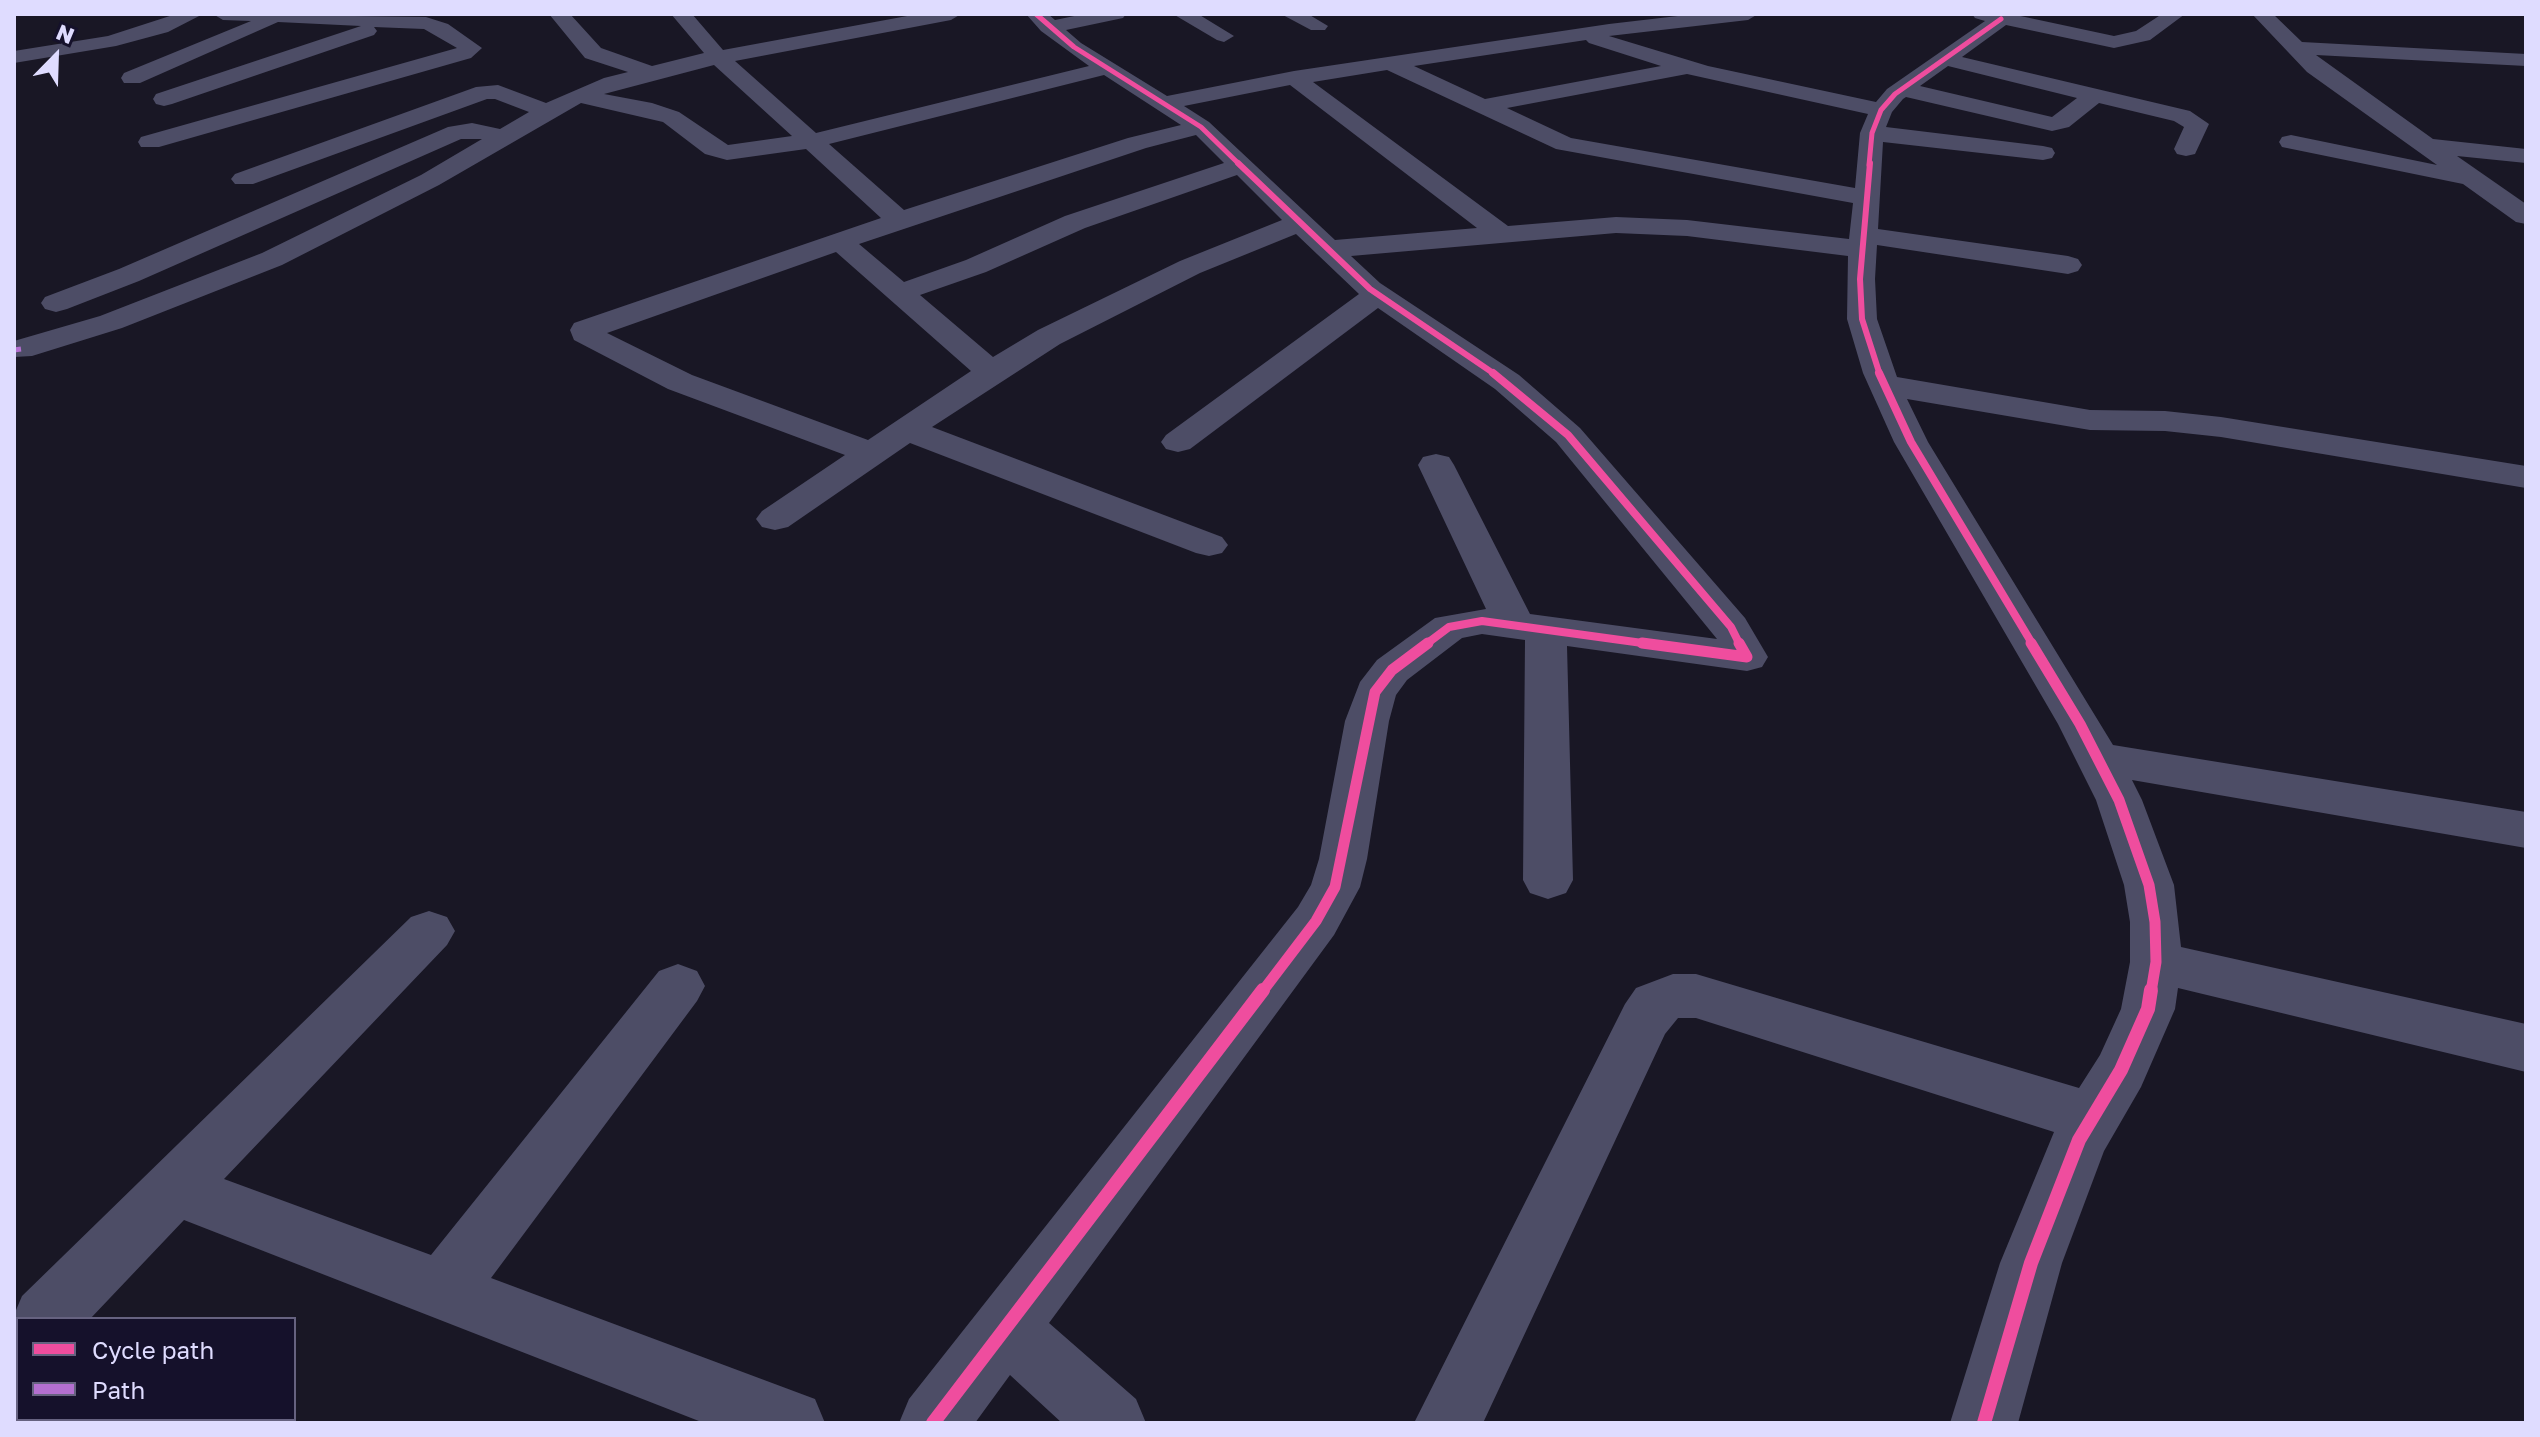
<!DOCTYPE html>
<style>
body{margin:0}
#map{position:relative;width:2540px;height:1437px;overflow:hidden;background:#191725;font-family:"Golos Text",sans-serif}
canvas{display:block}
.frame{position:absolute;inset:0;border:16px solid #dfdcff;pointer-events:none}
.legend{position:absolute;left:16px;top:1317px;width:280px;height:104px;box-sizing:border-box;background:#15112b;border:2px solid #666280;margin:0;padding:10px 14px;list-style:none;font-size:24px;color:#dfdcff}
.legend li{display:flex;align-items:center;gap:16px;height:40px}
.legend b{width:40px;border:2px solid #666280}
.north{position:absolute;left:16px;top:16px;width:80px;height:80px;-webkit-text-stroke:6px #15112b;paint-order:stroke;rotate:23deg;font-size:22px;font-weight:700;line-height:32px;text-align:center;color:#dfdcff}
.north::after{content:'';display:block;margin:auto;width:28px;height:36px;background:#dfdcff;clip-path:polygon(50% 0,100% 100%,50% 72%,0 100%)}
</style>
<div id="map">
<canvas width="2540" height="1437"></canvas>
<div class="frame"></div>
<ul class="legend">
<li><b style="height:10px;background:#ef4d9e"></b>Cycle path</li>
<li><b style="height:10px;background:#b36fd0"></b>Path</li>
</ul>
<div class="north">N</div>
</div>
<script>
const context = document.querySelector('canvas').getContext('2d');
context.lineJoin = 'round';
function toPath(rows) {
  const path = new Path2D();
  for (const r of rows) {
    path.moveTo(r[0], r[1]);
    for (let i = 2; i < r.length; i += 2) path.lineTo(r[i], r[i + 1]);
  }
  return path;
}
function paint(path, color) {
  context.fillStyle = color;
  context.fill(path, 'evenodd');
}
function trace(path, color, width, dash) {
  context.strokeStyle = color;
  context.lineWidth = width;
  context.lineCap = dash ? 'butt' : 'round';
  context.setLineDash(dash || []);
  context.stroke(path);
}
paint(toPath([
 [176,14,203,14,168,32,116,46,14,63,14,51,108,36,176,14],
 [213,14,426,17,448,24,482,48,471,58,159,147,141,147,138,142,141,137,457,48,424,29,374,27,377,31,374,35,172,104,164,106,156,104,153,99,156,94,361,26,278,22,140,83,124,83,121,78,124,73,251,21,223,20,213,14],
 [549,14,570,14,601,48,652,66,704,53,671,14,692,14,723,50,918,14,961,14,951,20,735,61,816,133,1089,66,1041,31,1026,14,1048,14,1055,20,1084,14,1126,14,1123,18,1066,30,1081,43,1167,96,1294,71,1609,24,1695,14,1758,14,1748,20,1609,36,1708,66,1876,102,1887,89,1985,21,1975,18,1972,14,2011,14,2114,36,2136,31,2162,14,2185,14,2150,40,2114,48,2006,25,1962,57,2190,111,2209,124,2195,154,2186,156,2177,154,2174,149,2184,127,2174,121,2099,103,2069,127,2052,131,1906,97,1903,99,1892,112,1886,127,2043,146,2052,148,2055,153,2052,158,2043,160,1883,142,1878,229,2068,256,2078,259,2082,265,2078,271,2068,274,1877,245,1875,279,1877,319,1897,377,2090,410,2165,411,2221,417,2526,466,2526,488,2221,437,2165,431,2090,430,1907,399,1928,442,2113,745,2526,812,2526,848,2132,780,2142,800,2174,885,2181,947,2526,1024,2526,1072,2178,988,2175,1009,2141,1087,2104,1151,2062,1263,2018,1423,1950,1423,2000,1263,2054,1132,1696,1018,1678,1018,1665,1034,1483,1423,1414,1423,1625,1004,1636,988,1673,974,1696,974,2079,1088,2100,1055,2121,1009,2130,962,2130,922,2124,885,2096,800,2058,724,1894,442,1863,373,1847,319,1848,256,1687,236,1616,233,1351,256,1380,283,1519,375,1580,428,1745,618,1768,657,1762,667,1747,671,1567,646,1573,880,1566,893,1548,899,1530,893,1523,880,1525,640,1482,634,1462,638,1407,680,1396,695,1389,721,1367,859,1360,887,1334,935,1049,1323,1136,1399,1146,1423,1062,1423,1010,1375,975,1423,899,1423,909,1399,1298,907,1311,885,1319,859,1345,721,1360,682,1377,660,1435,618,1486,609,1418,465,1423,457,1436,454,1449,457,1454,465,1530,614,1717,639,1556,442,1495,389,1378,308,1190,449,1178,452,1166,449,1161,442,1166,435,1359,294,1296,234,1200,273,1060,344,932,427,1222,537,1228,545,1222,553,1209,556,1196,553,910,443,788,527,775,530,762,527,756,519,762,511,845,455,668,389,574,340,570,330,574,323,881,218,806,149,727,160,705,154,663,122,581,103,439,185,282,265,122,328,32,356,14,357,14,341,100,316,262,253,421,175,482,139,461,139,139,281,67,309,56,312,45,309,41,303,45,297,119,269,448,127,472,123,500,129,529,112,495,99,487,99,253,184,235,184,231,179,235,174,476,87,498,85,546,103,604,78,628,72,585,58,549,14],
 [1586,40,1589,43,1661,66,1485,99,1414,66,1586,40],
 [714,65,792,136,728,145,679,112,652,103,604,94,714,65],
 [1948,66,2077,98,2052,117,1920,86,1948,66],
 [1387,70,1556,149,1853,203,1849,239,1687,220,1616,217,1508,226,1313,82,1387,70],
 [1687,74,1868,114,1860,133,1855,188,1571,138,1507,108,1687,74],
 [1104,75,1181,125,1128,138,904,210,829,144,1104,75],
 [1290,85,1477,228,1335,240,1209,122,1184,106,1290,85],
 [1196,135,1224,163,1065,216,966,260,904,282,859,244,1146,148,1196,135],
 [1237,175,1282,220,1180,261,1038,330,993,357,920,295,986,272,1085,228,1237,175],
 [836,252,971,371,868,440,692,375,607,333,836,252],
 [1173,14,1198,14,1234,36,1224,42,1217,40,1173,14],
 [1281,14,1308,14,1328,26,1325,30,1311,30,1281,14],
 [2252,14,2273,14,2302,42,2526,54,2526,66,2316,55,2433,139,2526,149,2526,163,2457,156,2526,204,2526,224,2516,222,2463,184,2282,147,2279,142,2282,137,2291,135,2437,165,2307,72,2252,14],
 [429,911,447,917,455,931,447,945,224,1179,431,1255,659,971,678,964,697,971,705,986,697,1001,491,1278,815,1399,825,1423,704,1423,184,1220,90,1319,18,1319,18,1381,14,1383,14,1315,22,1296,411,917,429,911]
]), '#4d4d66');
trace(toPath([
 [14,350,21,349]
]), '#b36fd0', 5, [10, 5]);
trace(toPath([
 [1036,14,1074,47,1201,127,1240,165],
 [1869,165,1872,133,1881,110,1895,94,2001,19]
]), '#ef4d9e', 5);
trace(toPath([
 [1238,163,1370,289,1496,375],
 [1870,163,1860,279,1862,319,1880,375]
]), '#ef4d9e', 6);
trace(toPath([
 [1493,373,1568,435,1731,627,1740,645],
 [1879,373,1911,442,2033,645],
 [1425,645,1449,627,1482,621,1657,645]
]), '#ef4d9e', 8);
trace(toPath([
 [1642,643,1747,657,1739,643],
 [2031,643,2080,724,2119,800,2149,885,2155,922,2156,962,2151,992],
 [1262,992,1316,921,1335,887,1375,692,1392,670,1428,643]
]), '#ef4d9e', 11);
trace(toPath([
 [933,1423,1263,990],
 [1984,1423,2031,1263,2079,1140,2121,1070,2148,1009,2151,990]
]), '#ef4d9e', 14);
</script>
